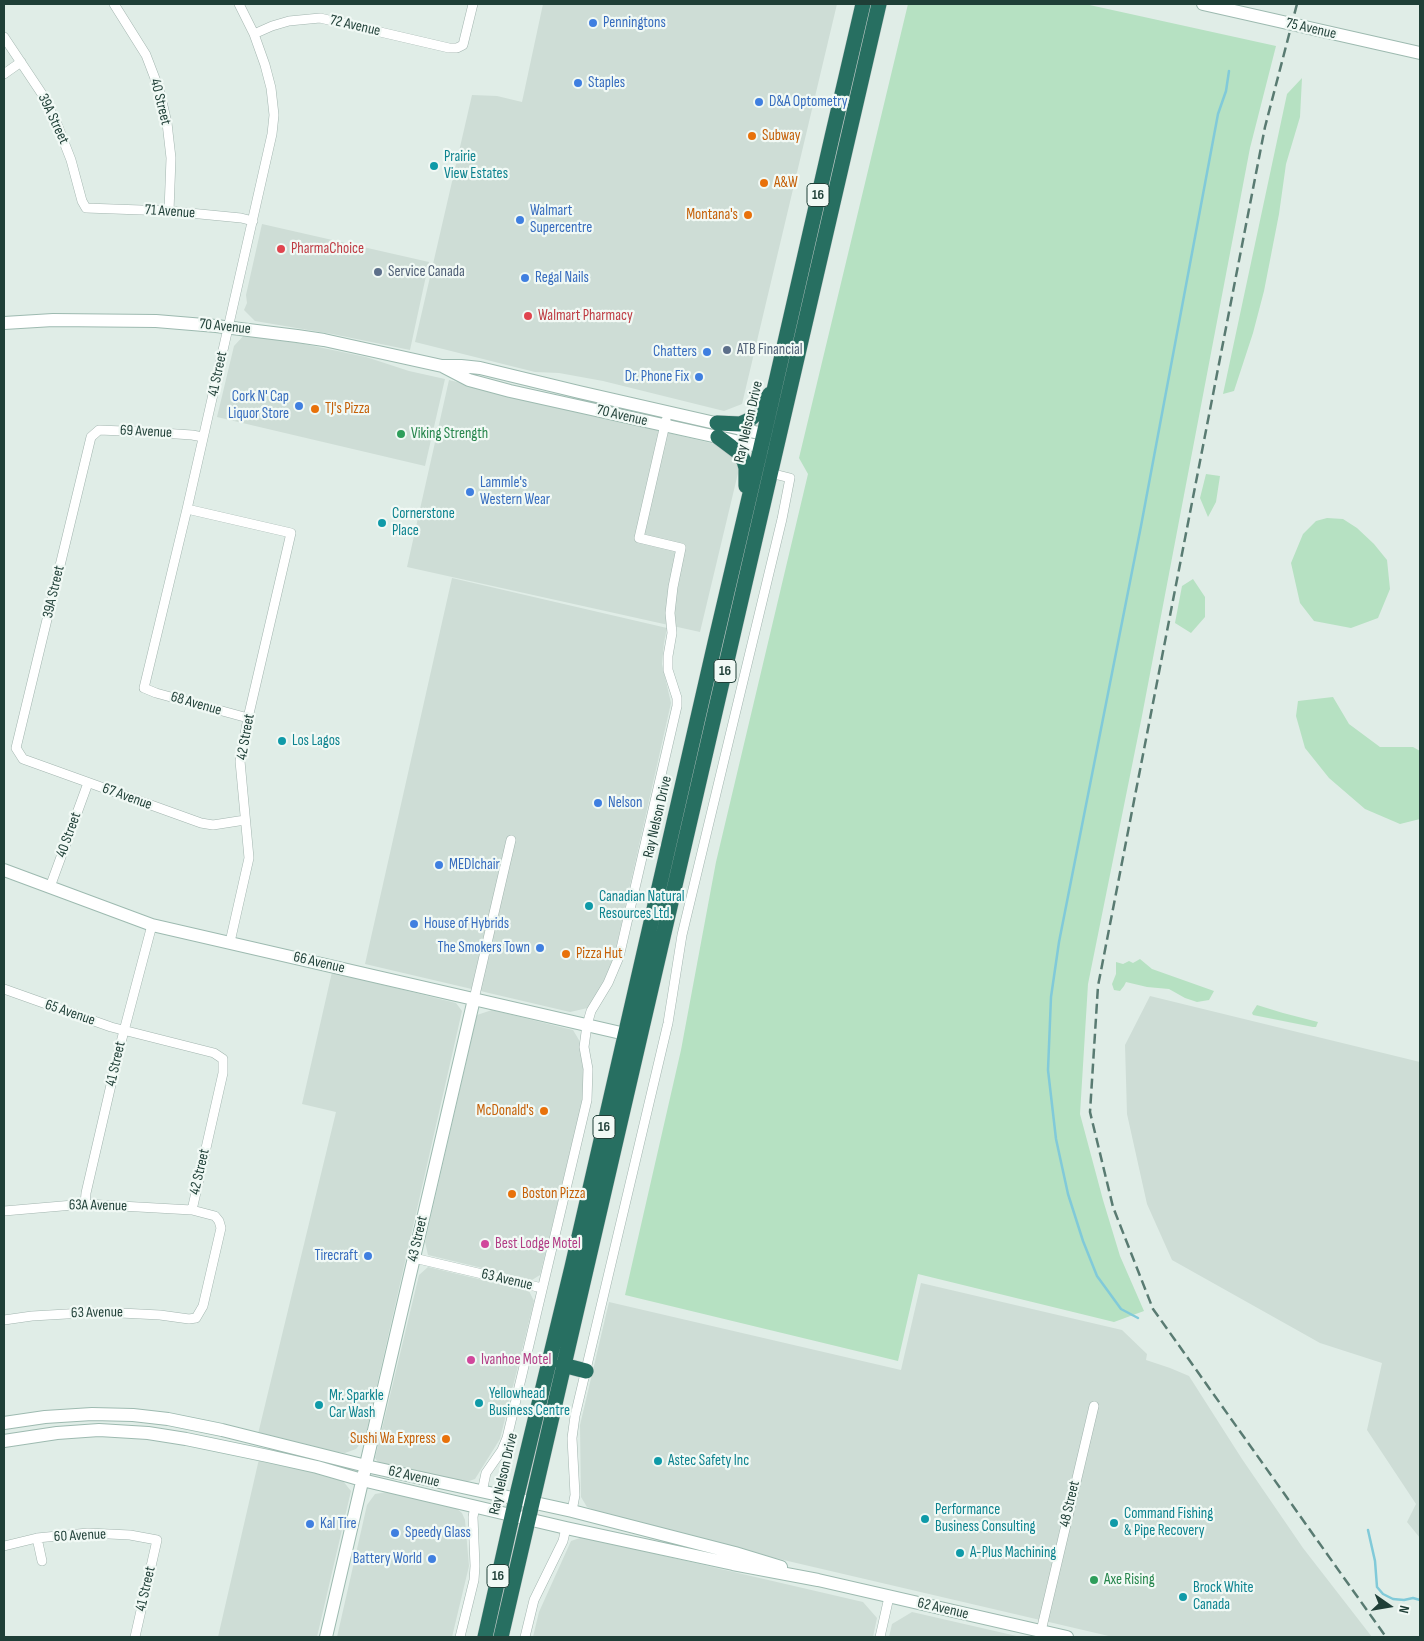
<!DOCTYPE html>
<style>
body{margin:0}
#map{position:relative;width:1424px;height:1641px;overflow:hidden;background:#e0ede7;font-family:"Sofia Sans Condensed",sans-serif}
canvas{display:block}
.frame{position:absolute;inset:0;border:5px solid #1f3f37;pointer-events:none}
.north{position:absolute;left:1364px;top:1581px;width:50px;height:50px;-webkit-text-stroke:4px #f1f9f5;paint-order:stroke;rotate:103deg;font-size:14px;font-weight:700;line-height:20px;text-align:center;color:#1f3f37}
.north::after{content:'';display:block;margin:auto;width:18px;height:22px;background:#1f3f37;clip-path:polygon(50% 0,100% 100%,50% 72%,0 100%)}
</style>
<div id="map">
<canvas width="1424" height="1641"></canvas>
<div class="frame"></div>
<div class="north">N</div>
</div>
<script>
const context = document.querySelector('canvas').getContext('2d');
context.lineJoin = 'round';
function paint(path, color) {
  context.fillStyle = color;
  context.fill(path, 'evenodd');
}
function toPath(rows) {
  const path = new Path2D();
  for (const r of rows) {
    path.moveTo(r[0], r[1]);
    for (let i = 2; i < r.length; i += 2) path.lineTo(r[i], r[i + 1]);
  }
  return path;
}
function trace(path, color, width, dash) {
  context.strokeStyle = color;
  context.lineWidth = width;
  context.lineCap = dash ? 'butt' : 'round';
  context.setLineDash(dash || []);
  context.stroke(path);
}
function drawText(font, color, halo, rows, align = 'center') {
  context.font = font + ' "Sofia Sans Condensed",sans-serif';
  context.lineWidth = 4.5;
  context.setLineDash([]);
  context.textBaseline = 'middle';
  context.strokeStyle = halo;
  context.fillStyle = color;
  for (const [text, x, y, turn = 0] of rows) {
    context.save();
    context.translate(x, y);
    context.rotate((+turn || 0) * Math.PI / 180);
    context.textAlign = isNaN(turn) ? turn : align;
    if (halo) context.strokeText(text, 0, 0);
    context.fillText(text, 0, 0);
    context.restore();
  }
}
paint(toPath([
 [543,4,837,4,742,404,724,411,603,381,559,373,535,372,415,342,472,95,497,96,522,102],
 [262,224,429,262,410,350,332,334,255,321,244,310,247,303,246,295],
 [245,334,304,344,366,357,409,371,445,379,425,466,217,417,234,346],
 [449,380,723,446,734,455,739,469,700,632,407,567],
 [452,578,667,628,664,643,662,664,671,703,615,952,606,981,592,1007,570,1012,365,964],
 [332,972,456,1003,462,1011,365,1438,356,1449,345,1453,335,1452,258,1434,336,1112,302,1104],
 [1150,996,1420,1062,1420,1538,1407,1522,1416,1504,1367,1430,1382,1363,1320,1343,1172,1260,1147,1204,1127,1114,1125,1045],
 [492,1010,573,1030,579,1040,586,1087,540,1275,532,1280,428,1255,425,1242,477,1015],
 [428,1267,529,1291,534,1301,500,1439,475,1479,463,1483,380,1465,375,1458,419,1275],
 [921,1283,1122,1330,1147,1354,1146,1360,1170,1368,1189,1376,1242,1459,1303,1548,1372,1637,1113,1637,745,1551,605,1515,587,1507,581,1497,580,1425,609,1302,901,1370],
 [259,1459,338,1478,343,1481,351,1491,317,1637,218,1637],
 [387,1492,456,1508,462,1513,465,1520,469,1566,452,1637,337,1637,367,1505,375,1494],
 [583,1537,863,1602,877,1618,873,1637,533,1637,539,1612,571,1541],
 [912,1612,1021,1637,889,1637,892,1624]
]), '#ceddd6');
paint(toPath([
 [908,4,1085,4,1276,46,1250,148,1141,721,1088,984,1080,1114,1103,1200,1120,1256,1144,1311,1114,1322,918,1274,898,1361,625,1295,681,1050,716,862,808,474,799,458],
 [1302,78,1300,117,1286,164,1279,214,1264,291,1253,333,1234,391,1223,394,1287,94],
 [1206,474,1220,476,1216,502,1208,517,1200,498],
 [1327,518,1343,519,1357,528,1374,544,1387,560,1390,589,1378,618,1351,628,1314,621,1300,603,1291,563,1303,534,1316,521],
 [1193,579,1205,597,1205,617,1191,633,1175,623,1182,586],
 [1333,697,1349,724,1380,747,1413,747,1420,751,1420,819,1400,824,1365,809,1329,778,1305,748,1296,716,1298,701],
 [1140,959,1152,969,1214,991,1209,1000,1197,1002,1185,998,1169,989,1147,987,1126,982,1124,986,1120,991,1114,990,1112,984,1116,974,1116,962,1123,964,1129,961,1133,963],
 [1257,1005,1283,1013,1318,1022,1316,1027,1313,1027,1253,1015,1252,1013]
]), '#b6e1c2');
trace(toPath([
 [1138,1318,1121,1309,1097,1276,1083,1241,1068,1194,1056,1139,1048,1070,1051,997,1059,942,1141,526,1218,114,1226,91,1229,71],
 [1368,1530,1375,1561,1377,1587,1383,1594,1393,1599,1404,1600,1413,1598,1420,1600]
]), '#81cad9', 2.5);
const street = toPath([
 [114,4,146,55,159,89,167,123,171,158,169,211],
 [239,4,254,34,265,65,271,88,274,115,272,134,187,509,144,688,156,693,248,718],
 [254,34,272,26,289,21,320,18,449,48,457,48,463,45,473,4],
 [4,37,42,94,57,124,71,160,82,201,86,208,169,211,241,218,253,221],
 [4,74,21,62],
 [203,437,192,435,147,432,99,430,91,437,16,748,23,759,201,823,213,825,245,820],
 [187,509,291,533,248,718,240,761,249,858,230,942],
 [50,887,88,783],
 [4,989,111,1027,214,1053,223,1059,223,1073,192,1210],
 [474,999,511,840],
 [85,1204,86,1193,120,1046,152,925],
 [4,1211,85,1204,192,1210,215,1216,219,1221,221,1228,203,1306,196,1318,189,1319,160,1315,101,1312,32,1316,4,1320],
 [414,1258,542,1288],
 [482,1492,486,1473,502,1450,507,1438,587,1100,588,1069,584,1047,587,1025,591,1011,608,983,619,957,677,706,677,698,668,670,668,656,672,633,670,613,673,587,681,548,639,538,666,420],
 [572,1511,575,1495,572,1438,575,1416,668,1023,682,935,782,519,790,478,770,473],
 [37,1538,42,1561],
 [4,1546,37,1538,88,1533,130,1535,157,1540,135,1637],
 [1041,1631,1094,1406],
 [460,1637,474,1580,475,1566,473,1517,475,1506],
 [525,1637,534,1600,563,1541,566,1528],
 [880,1637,889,1597]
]);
const secondary = toPath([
 [1203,4,1420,53],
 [4,323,53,320,156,321,216,326,297,336,324,340,442,366,461,366,480,368,579,392,772,436],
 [444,367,469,380,510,391,776,450],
 [4,870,152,925,634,1036],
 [4,1423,45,1417,92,1414,133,1415,168,1419,222,1430,366,1466,572,1511,735,1553,781,1567],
 [4,1441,57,1433,99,1430,148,1433,186,1439,268,1456,317,1467,362,1480,566,1528,733,1564,818,1580,1067,1637],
 [326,1637,474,999]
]);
const highway = toPath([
 [717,423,740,424,749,420,757,413,770,394],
 [718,437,738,452,744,461,746,468,746,486],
 [563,1365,586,1371],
 [485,1637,516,1499,572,1267,715,643,764,434,832,137,863,4],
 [501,1637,879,4]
]);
trace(street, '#a2b5af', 10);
trace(secondary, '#9dbab0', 14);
trace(highway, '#c0c9c7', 16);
trace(street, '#fff', 9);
trace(secondary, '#fff', 12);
trace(highway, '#276f61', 15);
trace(toPath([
 [1297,4,1265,127,1098,986,1090,1112,1113,1207,1153,1309,1386,1637]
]), '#597b72', 2.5, [10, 5]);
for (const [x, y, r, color] of [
 [593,23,5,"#3f7fe0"],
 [578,83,5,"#3f7fe0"],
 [759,102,5,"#3f7fe0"],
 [752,136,5,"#e8710a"],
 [434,166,5,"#0f9aa8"],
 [764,183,5,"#e8710a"],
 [748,215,5,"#e8710a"],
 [520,220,5,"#3f7fe0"],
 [281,249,5,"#e0444e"],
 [378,272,5,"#5c6f8a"],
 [525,278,5,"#3f7fe0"],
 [528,316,5,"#e0444e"],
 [727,350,5,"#5c6f8a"],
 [707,352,5,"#3f7fe0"],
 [699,377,5,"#3f7fe0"],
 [299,406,5,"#3f7fe0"],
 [315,409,5,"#e8710a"],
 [401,434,5,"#2e9e5b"],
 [470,492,5,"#3f7fe0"],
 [382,523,5,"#0f9aa8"],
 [282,741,5,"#0f9aa8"],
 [598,803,5,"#3f7fe0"],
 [439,865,5,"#3f7fe0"],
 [589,906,5,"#0f9aa8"],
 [414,924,5,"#3f7fe0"],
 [540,948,5,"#3f7fe0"],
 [566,954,5,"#e8710a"],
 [544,1111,5,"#e8710a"],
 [512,1194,5,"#e8710a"],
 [485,1244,5,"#d1479c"],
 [368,1256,5,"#3f7fe0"],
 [471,1360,5,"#d1479c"],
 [479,1403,5,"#0f9aa8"],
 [319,1405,5,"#0f9aa8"],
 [446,1439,5,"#e8710a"],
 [658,1461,5,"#0f9aa8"],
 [925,1519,5,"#0f9aa8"],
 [1114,1523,5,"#0f9aa8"],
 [310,1524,5,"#3f7fe0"],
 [395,1533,5,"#3f7fe0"],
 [960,1553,5,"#0f9aa8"],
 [432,1559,5,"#3f7fe0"],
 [1094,1580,5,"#2e9e5b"],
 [1183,1597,5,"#0f9aa8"]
]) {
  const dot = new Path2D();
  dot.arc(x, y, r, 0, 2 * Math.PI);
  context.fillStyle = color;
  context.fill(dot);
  trace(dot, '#f1f9f5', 2);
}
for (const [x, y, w] of [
 [818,195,22],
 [725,671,22],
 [604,1127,22],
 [498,1576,22]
]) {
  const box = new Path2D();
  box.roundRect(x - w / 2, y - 11.5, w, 23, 4);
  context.fillStyle = '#f1f9f5';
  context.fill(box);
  trace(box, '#1f3f37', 1);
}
drawText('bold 14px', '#1f3f37', null, [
 ["16",818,195],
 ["16",725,671],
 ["16",604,1127],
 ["16",498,1576]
]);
drawText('15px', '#366cbe', '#f1f9f5', [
 ["Penningtons",603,23],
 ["Staples",588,83],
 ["D&A Optometry",769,102],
 ["Walmart",530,211],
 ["Supercentre",530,228],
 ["Regal Nails",535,278],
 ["Chatters",697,352,"right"],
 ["Dr. Phone Fix",689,377,"right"],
 ["Cork N' Cap",289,397,"right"],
 ["Liquor Store",289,414,"right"],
 ["Lammle's",480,483],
 ["Western Wear",480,500],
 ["Nelson",608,803],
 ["MEDIchair",449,865],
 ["House of Hybrids",424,924],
 ["The Smokers Town",530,948,"right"],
 ["Tirecraft",358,1256,"right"],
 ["Kal Tire",320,1524],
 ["Speedy Glass",405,1533],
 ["Battery World",422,1559,"right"]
], 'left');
drawText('15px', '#1f3f37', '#f1f9f5', [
 ["72 Avenue",355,26,13],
 ["75 Avenue",1311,29,13],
 ["40 Street",160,102,76],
 ["39A Street",53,119,65],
 ["71 Avenue",170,212,4],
 ["70 Avenue",225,327,6],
 ["41 Street",218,374,-78],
 ["70 Avenue",622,416,13],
 ["Ray Nelson Drive",749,422,-77],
 ["69 Avenue",146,432,3],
 ["39A Street",54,592,-77],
 ["68 Avenue",196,704,16],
 ["42 Street",246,737,-80],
 ["67 Avenue",127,797,20],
 ["Ray Nelson Drive",658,817,-77],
 ["40 Street",69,835,-70],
 ["66 Avenue",319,963,13],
 ["65 Avenue",70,1013,19],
 ["41 Street",116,1064,-77],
 ["42 Street",200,1172,-77],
 ["63A Avenue",98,1206,1],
 ["43 Street",418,1239,-77],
 ["63 Avenue",507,1280,13],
 ["63 Avenue",97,1313,-1],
 ["Ray Nelson Drive",504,1474,-77],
 ["62 Avenue",414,1477,13],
 ["48 Street",1070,1504,-77],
 ["60 Avenue",80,1536,-3],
 ["41 Street",146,1589,-77],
 ["62 Avenue",943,1609,13]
]);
drawText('15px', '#c56008', '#f1f9f5', [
 ["Subway",762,136],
 ["A&W",774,183],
 ["Montana's",738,215,"right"],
 ["TJ's Pizza",325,409],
 ["Pizza Hut",576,954],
 ["McDonald's",534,1111,"right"],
 ["Boston Pizza",522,1194],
 ["Sushi Wa Express",436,1439,"right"]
], 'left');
drawText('15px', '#0d838f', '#f1f9f5', [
 ["Prairie",444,157],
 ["View Estates",444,174],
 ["Cornerstone",392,514],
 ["Place",392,531],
 ["Los Lagos",292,741],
 ["Canadian Natural",599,897],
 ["Resources Ltd.",599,914],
 ["Yellowhead",489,1394],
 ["Business Centre",489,1411],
 ["Mr. Sparkle",329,1396],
 ["Car Wash",329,1413],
 ["Astec Safety Inc",668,1461],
 ["Performance",935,1510],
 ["Business Consulting",935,1527],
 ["Command Fishing",1124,1514],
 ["& Pipe Recovery",1124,1531],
 ["A-Plus Machining",970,1553],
 ["Brock White",1193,1588],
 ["Canada",1193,1605]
], 'left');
drawText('15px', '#be3a42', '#f1f9f5', [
 ["PharmaChoice",291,249],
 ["Walmart Pharmacy",538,316]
], 'left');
drawText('15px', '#4e5e75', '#f1f9f5', [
 ["Service Canada",388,272],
 ["ATB Financial",737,350]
], 'left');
drawText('15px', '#27864d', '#f1f9f5', [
 ["Viking Strength",411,434],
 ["Axe Rising",1104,1580]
], 'left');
drawText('15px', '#b23c85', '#f1f9f5', [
 ["Best Lodge Motel",495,1244],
 ["Ivanhoe Motel",481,1360]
], 'left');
</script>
